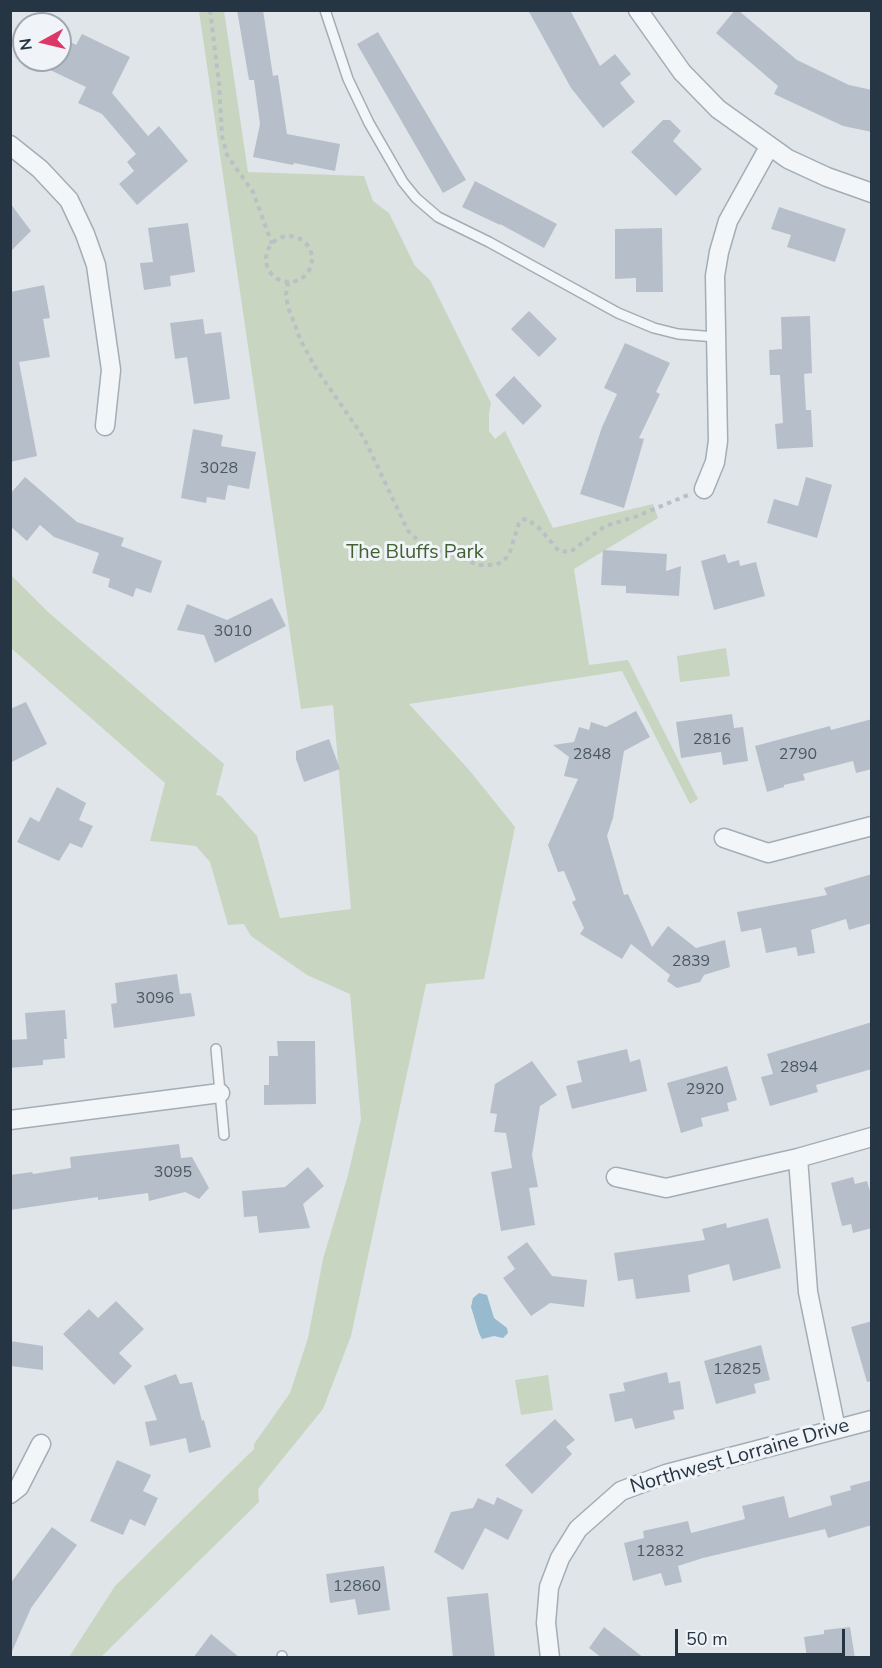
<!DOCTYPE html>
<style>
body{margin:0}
#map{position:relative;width:882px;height:1668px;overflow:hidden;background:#e0e5ea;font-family:"Nunito Sans",sans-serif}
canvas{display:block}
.frame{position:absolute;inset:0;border:12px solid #263544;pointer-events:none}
.north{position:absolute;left:12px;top:12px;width:60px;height:60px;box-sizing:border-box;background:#f0f4f8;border:2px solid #9fa8b0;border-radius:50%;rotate:262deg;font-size:16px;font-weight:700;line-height:24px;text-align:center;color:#263544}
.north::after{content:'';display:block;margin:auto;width:21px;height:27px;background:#dd3768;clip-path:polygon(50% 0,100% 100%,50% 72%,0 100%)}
.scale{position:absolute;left:675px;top:1629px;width:170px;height:27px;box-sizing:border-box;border:3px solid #263544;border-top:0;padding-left:8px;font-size:18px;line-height:21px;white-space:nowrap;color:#263544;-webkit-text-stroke:4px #f0f4f8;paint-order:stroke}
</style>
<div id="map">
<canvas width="882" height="1668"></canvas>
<div class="frame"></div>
<div class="north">N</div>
<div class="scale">50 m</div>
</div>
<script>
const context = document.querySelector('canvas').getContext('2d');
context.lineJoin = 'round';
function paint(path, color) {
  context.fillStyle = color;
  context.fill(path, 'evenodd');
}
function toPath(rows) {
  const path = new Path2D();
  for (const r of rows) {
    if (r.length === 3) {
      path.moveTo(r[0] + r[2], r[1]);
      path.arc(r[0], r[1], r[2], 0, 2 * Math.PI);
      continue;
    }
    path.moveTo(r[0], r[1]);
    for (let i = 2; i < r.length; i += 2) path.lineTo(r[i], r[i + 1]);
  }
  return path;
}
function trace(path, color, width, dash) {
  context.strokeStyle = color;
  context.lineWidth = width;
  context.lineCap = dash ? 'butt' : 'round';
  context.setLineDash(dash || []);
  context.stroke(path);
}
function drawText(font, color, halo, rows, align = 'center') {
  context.font = font + ' "Nunito Sans",sans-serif';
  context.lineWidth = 6;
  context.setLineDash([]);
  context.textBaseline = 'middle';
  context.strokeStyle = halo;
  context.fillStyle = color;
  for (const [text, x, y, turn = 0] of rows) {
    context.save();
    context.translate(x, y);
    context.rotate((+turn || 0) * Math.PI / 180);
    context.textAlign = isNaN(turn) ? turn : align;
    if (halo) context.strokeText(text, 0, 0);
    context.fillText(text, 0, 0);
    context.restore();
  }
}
paint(toPath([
 [199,11,224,11,248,172,364,176,373,201,389,213,415,266,430,280,491,403,489,413,489,431,495,439,505,431,553,528,653,504,658,518,574,569,589,665,628,660,698,799,690,804,622,671,409,704,470,771,515,827,484,979,426,984,351,1336,323,1409,258,1489,259,1502,101,1657,69,1657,115,1586,254,1449,254,1444,290,1393,308,1338,323,1259,348,1175,361,1119,350,994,307,975,251,936,244,924,228,925,210,862,196,846,150,841,165,783,11,648,10,574,48,612,224,764,216,795,221,796,257,836,280,918,351,909,333,705,301,709],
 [726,648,730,676,680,682,677,656],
 [548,1375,553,1410,521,1415,515,1380]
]), '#c8d5c0');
paint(toPath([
 [479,1293,487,1295,494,1318,507,1328,508,1333,503,1338,494,1336,482,1339,479,1333,471,1307,473,1298]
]), '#97bace');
paint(toPath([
 [237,10,263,10,273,76,278,75,287,134,340,144,335,171,294,163,293,165,253,157,260,124,254,80,249,80],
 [528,10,570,10,600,66,615,54,631,74,620,83,635,102,603,128,571,88],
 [735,10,738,10,797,60,849,85,872,90,872,132,843,126,774,94,778,86,716,33],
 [378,32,466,180,443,193,357,44],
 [82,34,130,57,112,93,148,136,159,126,188,161,137,205,119,184,134,171,127,162,136,154,102,114,78,103,86,87,50,70,55,60,60,60,60,49,65,39,76,45],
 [663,120,670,120,681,131,673,141,702,169,676,196,631,152],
 [475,181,557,224,544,248,500,224,500,225,462,207],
 [10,203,31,231,10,252],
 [779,207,846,229,835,262,787,247,791,235,771,229],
 [188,223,195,272,170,276,171,286,144,290,140,263,153,262,148,228],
 [662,228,663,292,636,292,636,278,615,279,615,229],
 [44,285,50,318,43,319,50,357,19,362,37,456,10,462,10,292],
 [529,311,557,339,539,357,511,329],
 [810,316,812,373,804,374,806,410,811,410,813,447,777,449,775,424,783,423,780,375,770,375,769,350,782,349,781,317],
 [203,319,205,334,221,332,230,399,194,404,187,357,175,359,170,323],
 [625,343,670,363,656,392,660,394,639,438,644,439,624,508,580,494,602,427,617,394,604,388],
 [514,376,542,406,523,425,495,395],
 [193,429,223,435,221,446,256,452,249,489,228,485,225,500,207,497,206,503,181,498],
 [25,477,77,522,124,538,121,546,162,561,151,593,136,588,133,597,108,587,110,579,92,573,99,553,54,537,40,525,27,541,10,526,10,494],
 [806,477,832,485,817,538,767,523,774,499,798,506],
 [603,550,667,554,666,571,681,566,679,596,626,593,626,586,601,585],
 [725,554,728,563,739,560,740,566,756,562,765,596,714,610,701,561],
 [272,598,286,626,215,663,204,635,177,630,187,604,227,620],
 [26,702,47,744,10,763,10,709],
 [636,711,650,737,624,751,613,818,607,836,624,895,628,894,652,947,668,926,696,948,725,940,730,967,704,975,700,982,677,988,667,981,670,975,631,944,622,959,580,934,584,928,572,902,576,900,564,871,558,872,548,845,578,779,564,776,569,757,553,745,574,742,579,727,589,730,591,722,606,727],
 [732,714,734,728,743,727,748,761,723,765,721,752,681,758,676,722],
 [872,719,872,769,856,773,853,761,803,774,805,780,784,785,784,787,767,792,755,746,830,726,831,730],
 [329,739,340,769,304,782,296,759,296,751],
 [57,787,86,803,79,820,93,826,82,848,70,843,59,861,17,842,30,817,39,822],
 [872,874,872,923,849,930,846,919,811,930,815,953,798,956,796,947,766,953,761,928,741,932,737,912,827,895,824,888],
 [177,974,180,994,191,993,195,1016,114,1028,111,1004,117,1003,115,983],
 [65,1010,67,1039,64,1039,65,1058,43,1060,43,1065,10,1068,10,1040,27,1039,25,1013],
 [872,1022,872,1069,816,1085,818,1092,770,1106,761,1077,773,1074,767,1054],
 [277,1041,315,1041,316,1104,264,1105,264,1085,269,1085,269,1056,278,1056],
 [627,1049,630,1062,640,1059,647,1091,572,1109,566,1086,582,1082,577,1061],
 [532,1061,557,1095,540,1106,532,1155,538,1187,529,1188,535,1225,501,1231,491,1172,512,1168,506,1133,494,1132,497,1114,490,1113,495,1084],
 [727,1066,737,1100,727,1103,729,1111,701,1118,703,1126,681,1133,667,1083],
 [179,1144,181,1158,192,1157,209,1188,199,1199,185,1192,149,1201,148,1193,98,1200,98,1197,10,1210,10,1175,32,1172,33,1174,71,1168,70,1157],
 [308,1167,324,1186,303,1204,310,1228,259,1233,257,1216,244,1217,242,1191,285,1187],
 [853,1177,855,1184,867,1181,872,1198,872,1228,853,1233,851,1224,842,1226,831,1183],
 [768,1218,781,1268,733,1281,729,1264,688,1275,690,1292,636,1299,633,1279,618,1281,614,1253,705,1240,702,1229,726,1223,727,1228],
 [527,1242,552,1276,587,1280,584,1307,550,1303,531,1316,503,1278,515,1269,507,1257],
 [116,1301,144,1329,119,1353,132,1366,114,1385,63,1334,89,1309,98,1318],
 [872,1321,872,1381,867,1382,851,1327],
 [10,1341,43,1346,43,1370,10,1366],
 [761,1345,770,1380,754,1384,756,1393,716,1404,704,1361],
 [667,1372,669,1383,680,1381,684,1409,673,1411,675,1419,635,1429,632,1418,615,1422,609,1394,625,1391,623,1383],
 [176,1374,180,1384,192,1382,202,1421,204,1420,211,1447,189,1453,186,1438,150,1446,145,1422,157,1420,144,1386],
 [555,1419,575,1440,566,1447,572,1454,532,1494,505,1465],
 [117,1460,151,1475,143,1491,158,1498,145,1526,130,1519,123,1535,90,1521],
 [872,1480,872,1525,828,1538,825,1529,703,1558,678,1566,682,1582,665,1586,661,1573,633,1581,624,1543,644,1538,643,1531,688,1521,691,1533,745,1519,742,1506,784,1496,789,1518,832,1505,830,1496,851,1490,850,1486],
 [497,1497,523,1510,508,1540,485,1528,463,1570,434,1552,451,1512,473,1508,478,1498,494,1505],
 [52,1527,77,1545,31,1608,10,1656,10,1584],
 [384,1566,390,1610,358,1615,355,1599,330,1603,326,1574],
 [488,1593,495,1658,453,1658,447,1597],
 [604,1627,644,1658,602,1658,589,1648],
 [850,1627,855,1658,807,1658,804,1637,824,1634,824,1630],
 [211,1634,240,1658,193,1658]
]), '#b6bfc9');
const lane = toPath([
 [325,10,348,79,369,123,403,182,416,198,438,217,489,242,618,313,654,328,678,334,716,337],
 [216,1049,224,1135],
 [282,1656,282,1658]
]);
const street = toPath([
 [638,10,682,72,718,109,788,159,827,177,872,193],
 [10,145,40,169,69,200,85,234,96,265,111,370,105,426],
 [704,489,715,462,718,441,715,276,719,252,728,221,769,147],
 [724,838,768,853,872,826],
 [10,1120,220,1093],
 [798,1158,808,1292,836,1429],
 [616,1177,666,1188,798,1158,872,1137],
 [10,1494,19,1487,41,1444],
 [550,1658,546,1623,549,1587,560,1558,578,1529,621,1491,666,1474,872,1420]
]);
trace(lane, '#a4adb5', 12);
trace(street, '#a4adb5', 21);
trace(toPath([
 [210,10,219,83,222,136,227,155,253,192,272,244],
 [289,259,23],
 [288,282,286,295,288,307,301,341,315,367,364,438,408,531,421,543,479,565,496,565,503,561,509,555,519,523,521,520,527,519,539,528,559,551,570,552,605,526,635,517,688,495]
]), '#bac0c6', 4, [4.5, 4.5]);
trace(lane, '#f3f6f8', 9);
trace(street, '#f3f6f8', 18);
drawText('16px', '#4a5865', null, [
 ["3028",219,469],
 ["3010",233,632],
 ["2816",712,740],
 ["2848",592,755],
 ["2790",798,755],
 ["2839",691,962],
 ["3096",155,999],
 ["2894",799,1068],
 ["2920",705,1090],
 ["3095",173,1173],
 ["12825",737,1370],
 ["12832",660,1552],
 ["12860",357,1587]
]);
drawText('20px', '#426132', '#f0f4f8', [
 ["The Bluffs Park",415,553]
]);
drawText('20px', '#263544', '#f0f4f8', [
 ["Northwest Lorraine Drive",740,1457,-16]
]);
</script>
